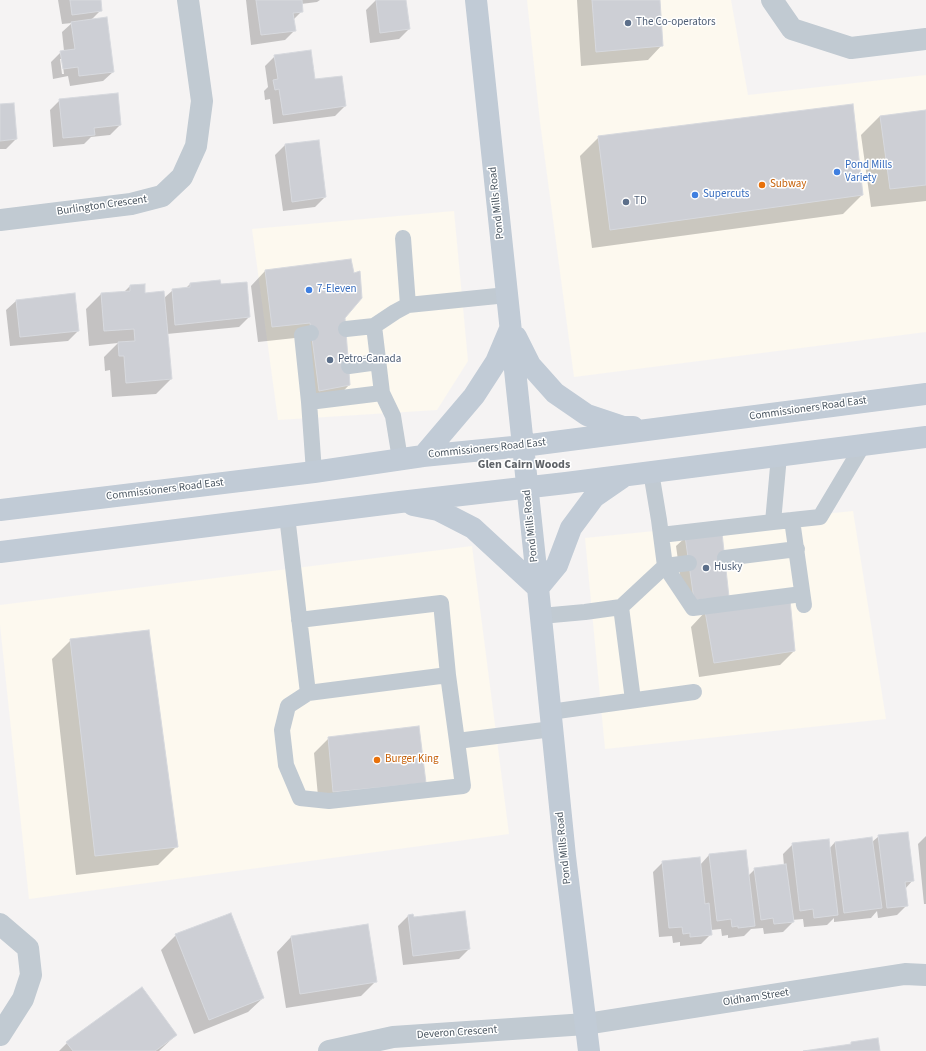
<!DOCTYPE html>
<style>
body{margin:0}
canvas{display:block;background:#f5f3f3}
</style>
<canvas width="926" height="1051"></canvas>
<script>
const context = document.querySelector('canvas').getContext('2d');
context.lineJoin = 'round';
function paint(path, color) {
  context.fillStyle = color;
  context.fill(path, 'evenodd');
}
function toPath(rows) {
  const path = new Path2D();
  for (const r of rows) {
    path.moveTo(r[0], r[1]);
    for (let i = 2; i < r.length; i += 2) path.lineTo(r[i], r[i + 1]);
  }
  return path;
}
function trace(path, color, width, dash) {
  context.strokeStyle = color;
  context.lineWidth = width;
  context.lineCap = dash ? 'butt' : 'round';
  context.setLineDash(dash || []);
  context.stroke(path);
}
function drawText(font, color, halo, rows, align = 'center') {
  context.font = font + ' "Source Sans 3",sans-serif';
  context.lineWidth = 3;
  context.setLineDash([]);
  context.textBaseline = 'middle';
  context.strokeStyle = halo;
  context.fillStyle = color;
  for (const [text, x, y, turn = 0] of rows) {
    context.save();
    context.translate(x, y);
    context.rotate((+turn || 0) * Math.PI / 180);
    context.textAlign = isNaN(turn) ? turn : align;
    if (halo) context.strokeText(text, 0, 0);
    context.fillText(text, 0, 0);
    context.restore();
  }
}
paint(toPath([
 [527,0,731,0,748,95,926,75,926,332,574,377,540,122],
 [454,211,468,361,437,410,278,420,252,229],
 [853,511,886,719,605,749,585,538],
 [472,546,509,834,29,899,0,625,0,605]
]), '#fdf9ef');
paint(toPath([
 [58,0,100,0,101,10,91,20,113,72,103,81,70,86,68,76,53,79,51,62,61,52,64,51,62,32,72,23,62,24],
 [60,59,62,59,64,74,62,74],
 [246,0,320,0,317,2,301,4,302,11,293,20,295,30,285,40,251,45],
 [376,0,405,0,409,29,399,39,370,43,366,10],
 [577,0,659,0,662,45,648,60,581,66],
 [275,56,314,80,345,106,335,116,273,124,270,99,265,100,264,91,268,87,265,66],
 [60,100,120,125,110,135,91,137,84,144,53,147,50,110],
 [0,105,16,139,6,149,0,149],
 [926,111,926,201,871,207,861,135,880,116],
 [599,137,862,195,843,214,592,248,580,156],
 [285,145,325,197,315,207,283,211,275,155],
 [265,271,344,318,349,385,335,400,305,405,295,338,258,342,251,286],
 [190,284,220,285,249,317,239,327,167,334,171,379,156,394,112,397,110,370,105,371,104,357,118,343,89,346,86,309,101,294,124,292,130,286,144,294,164,298,173,290,185,289],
 [16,301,78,331,68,341,10,346,6,310],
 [686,537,728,597,685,610,676,546],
 [705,612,794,651,780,665,699,677,691,627],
 [71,640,177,846,158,865,76,875,52,659],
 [329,738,425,783,319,807,314,753],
 [879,836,913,880,905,889,907,905,897,915,878,918,877,911,871,918,834,922,834,918,827,925,804,927,803,919,792,920,793,922,783,932,764,934,763,928,751,929,744,936,728,938,728,935,722,936,721,929,711,930,711,934,701,944,680,946,680,942,673,943,672,936,659,937,653,872,663,862,700,865,709,855,748,876,755,869,784,866,783,854,793,844,829,849,835,842,872,842],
 [926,836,926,904,924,904,918,844],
 [412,915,413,919,469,949,459,959,403,965,398,926,408,916],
 [176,935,263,998,248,1012,194,1034,161,950],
 [291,937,376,981,361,996,286,1008,277,952],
 [176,1035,159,1051,59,1051,67,1043]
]), '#0003');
const building = toPath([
 [70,0,101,0,102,11,72,15,70,0],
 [256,0,302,0,303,12,293,13,296,31,261,35,256,0],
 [376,0,406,0,410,29,380,33,376,0],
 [592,0,660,0,663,46,596,52,592,0],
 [107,17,114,72,79,76,78,67,63,69,60,51,75,49,71,22,107,17],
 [311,50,315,79,342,76,346,106,283,115,279,89,275,90,273,80,278,79,274,55,311,50],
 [118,93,121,125,94,128,95,135,63,138,59,99,118,93],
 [14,103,17,139,0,141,0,104,14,103],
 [853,104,863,195,610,230,598,136,853,104],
 [926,110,926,185,890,189,880,116,926,110],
 [319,140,326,197,292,202,285,144,319,140],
 [351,259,354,273,360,271,362,298,345,318,350,385,319,391,310,323,272,327,265,270,351,259],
 [220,280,221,284,247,282,250,317,175,325,172,289,190,287,190,283,220,280],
 [145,284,145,293,164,291,172,379,126,383,124,356,119,356,118,342,135,341,134,329,104,331,101,293,130,291,130,285,145,284],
 [75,293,79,331,20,337,16,300,75,293],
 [722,533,729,597,694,600,685,536,722,533],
 [790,600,795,651,714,663,705,611,790,600],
 [149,630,178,847,95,856,70,639,149,630],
 [419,726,426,783,333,792,328,737,419,726],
 [908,832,914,881,905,882,908,906,887,908,878,835,908,832],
 [872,837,882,908,844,913,835,842,872,837],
 [829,839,838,915,814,918,813,909,800,911,792,843,829,839],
 [746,850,755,926,738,928,738,926,732,927,731,919,717,921,709,854,746,850],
 [700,857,705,904,709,903,712,935,690,937,690,933,683,934,682,927,669,928,662,861,700,857],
 [786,864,794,922,774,924,773,918,761,920,754,868,786,864],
 [465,911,470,949,413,956,408,915,413,914,414,917,465,911],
 [231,913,264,998,209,1020,175,934,231,913],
 [368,924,377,982,300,994,291,936,368,924],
 [142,987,177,1035,155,1051,73,1051,66,1042,142,987],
 [878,1038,880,1051,803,1051,851,1044,851,1042,878,1038]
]);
paint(building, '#cdcfd5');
trace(building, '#d7d9de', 1);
trace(toPath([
 [403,238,408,305],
 [346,329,374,326],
 [349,366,378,362],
 [309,402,302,335,311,333],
 [400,459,393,416,382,393,374,326,395,312,408,305,507,295],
 [314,472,309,402,382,393],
 [287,516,308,693,448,675,457,741,552,729],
 [792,520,804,605],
 [773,522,820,517,863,445],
 [661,535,773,522,779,456],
 [725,558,797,549],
 [689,563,665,566,693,608,802,594],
 [621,607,633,700],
 [541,616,585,612,621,607,665,566,659,520,651,472],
 [299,620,441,603,448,675],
 [308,693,288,706,282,730,286,765,300,798,329,801,463,786,457,741],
 [550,712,694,692]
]), '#c1cad2', 16);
trace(toPath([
 [772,0,792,29,851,48,926,39],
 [0,220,131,204,162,196,182,177,196,146,202,101,188,0],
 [0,924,28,948,31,975,23,999,0,1035],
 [586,1024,905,974,926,975]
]), '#c1cad2', 22);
trace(toPath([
 [329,1051,393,1037,586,1024]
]), '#c1cad2', 22);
trace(toPath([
 [476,0,538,588,565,856,589,1051],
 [516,337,530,365,555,393,587,415,623,427,633,427],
 [423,456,474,396,496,362,510,329],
 [413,505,438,510,473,528,538,588],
 [0,510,314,472,423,456,523,446,926,394],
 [0,552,400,502,566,483,926,437],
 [538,588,557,565,571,528,594,497,623,477]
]), '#c1cbd6', 22);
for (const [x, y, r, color] of [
 [628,23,4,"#5c6f8a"],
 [837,172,4,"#3f7fe0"],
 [762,185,4,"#e8710a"],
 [695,195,4,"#3f7fe0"],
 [626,202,4,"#5c6f8a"],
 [309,290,4,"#3f7fe0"],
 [330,360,4,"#5c6f8a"],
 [706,568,4,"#5c6f8a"],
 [377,760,4,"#e8710a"]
]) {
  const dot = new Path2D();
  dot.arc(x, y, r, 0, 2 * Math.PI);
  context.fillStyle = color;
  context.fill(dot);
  trace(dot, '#fff', 1.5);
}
drawText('11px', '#4e5e75', '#fff', [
 ["The Co-operators",636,23],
 ["TD",634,202],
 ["Petro-Canada",338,360],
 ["Husky",714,568]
], 'left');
drawText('11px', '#366cbe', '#fff', [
 ["Pond Mills",845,166],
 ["Variety",845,179],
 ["Supercuts",703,195],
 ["7-Eleven",317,290]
], 'left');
drawText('11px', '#c56008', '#fff', [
 ["Subway",770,185],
 ["Burger King",385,760]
], 'left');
drawText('11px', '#4a5661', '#fff', [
 ["Pond Mills Road",497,203,-96],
 ["Burlington Crescent",102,206,-8],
 ["Commissioners Road East",808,409,-8],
 ["Commissioners Road East",487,449,-6],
 ["Commissioners Road East",165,490,-7],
 ["Pond Mills Road",531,526,-96],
 ["Pond Mills Road",564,848,-96],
 ["Oldham Street",756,998,-9],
 ["Deveron Crescent",457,1033,-4]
]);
drawText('bold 12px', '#5f6368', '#fff', [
 ["Glen Cairn Woods",524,465]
]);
</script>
